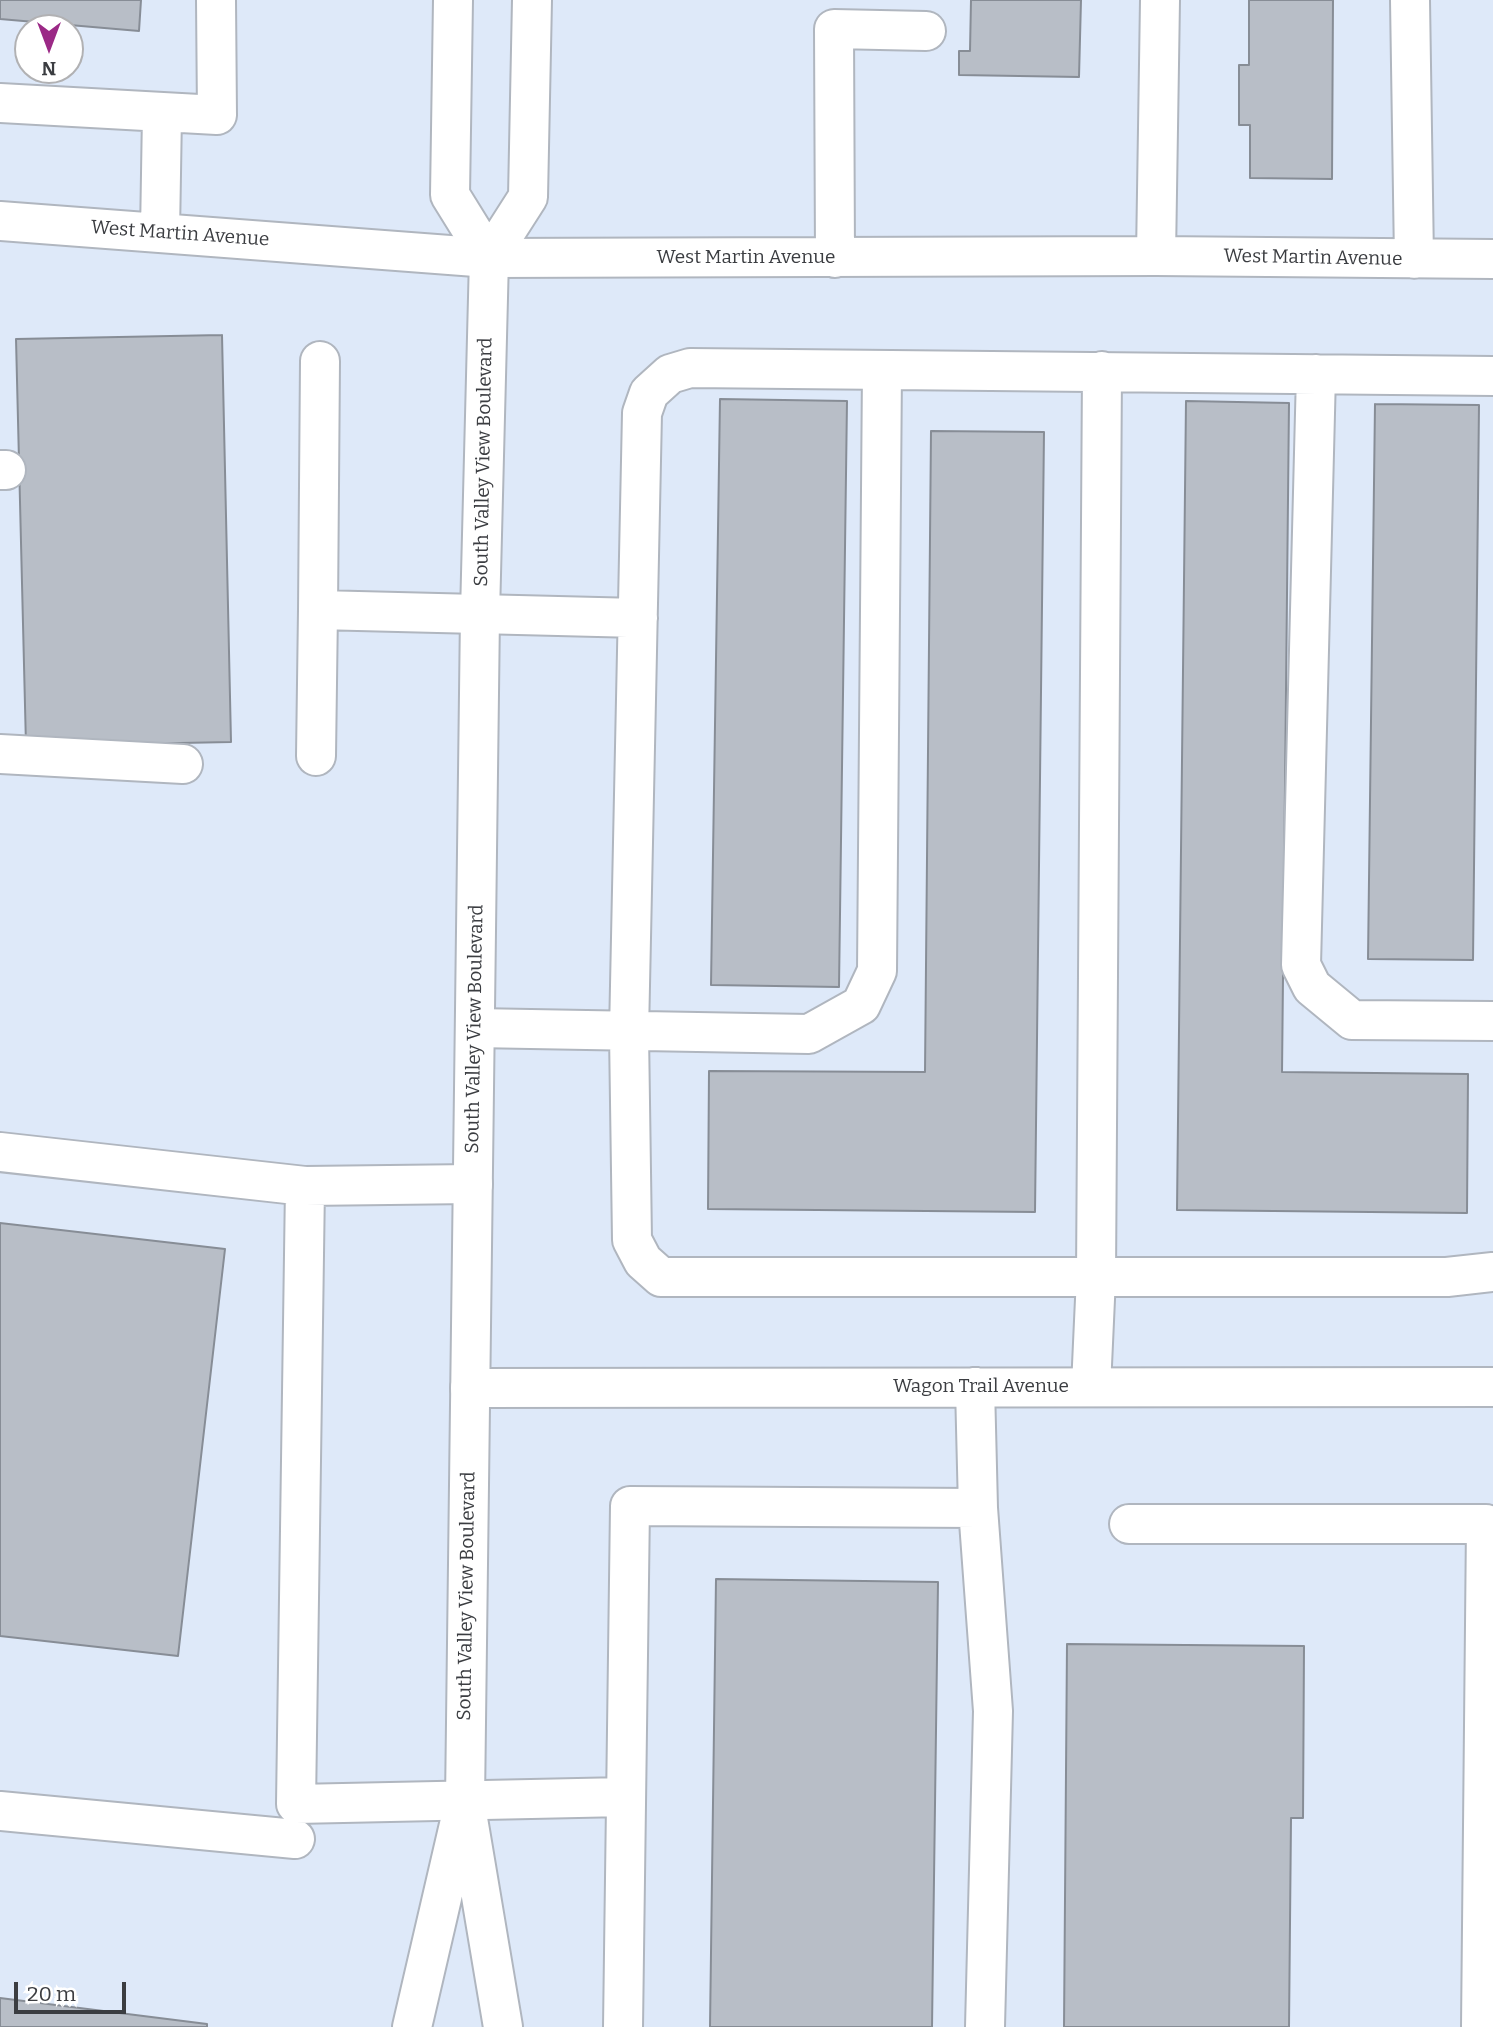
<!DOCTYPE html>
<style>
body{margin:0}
#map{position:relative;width:1493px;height:2027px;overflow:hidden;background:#f0f5fd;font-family:Bitter,serif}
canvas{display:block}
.north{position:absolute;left:14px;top:14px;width:70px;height:70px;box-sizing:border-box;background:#fff;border:2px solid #b1b1b3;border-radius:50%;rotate:180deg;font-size:19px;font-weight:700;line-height:28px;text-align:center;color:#3b3d41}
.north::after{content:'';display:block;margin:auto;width:24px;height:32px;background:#9b2986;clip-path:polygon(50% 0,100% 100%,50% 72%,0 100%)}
.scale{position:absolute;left:14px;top:1982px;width:112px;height:32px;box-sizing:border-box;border:4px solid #3b3d41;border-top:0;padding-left:9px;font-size:21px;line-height:24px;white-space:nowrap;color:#3b3d41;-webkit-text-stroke:5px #fff;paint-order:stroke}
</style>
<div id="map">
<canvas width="1493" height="2027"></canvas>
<div class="north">N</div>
<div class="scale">20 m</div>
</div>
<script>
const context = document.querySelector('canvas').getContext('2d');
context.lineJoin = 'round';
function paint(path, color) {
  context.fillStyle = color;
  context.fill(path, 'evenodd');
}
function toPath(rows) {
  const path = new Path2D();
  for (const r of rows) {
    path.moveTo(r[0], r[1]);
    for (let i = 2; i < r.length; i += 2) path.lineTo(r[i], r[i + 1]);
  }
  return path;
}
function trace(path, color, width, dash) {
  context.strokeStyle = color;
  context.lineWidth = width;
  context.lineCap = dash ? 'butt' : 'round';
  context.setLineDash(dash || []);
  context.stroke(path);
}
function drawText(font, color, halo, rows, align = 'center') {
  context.font = font + ' Bitter,serif';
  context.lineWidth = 5;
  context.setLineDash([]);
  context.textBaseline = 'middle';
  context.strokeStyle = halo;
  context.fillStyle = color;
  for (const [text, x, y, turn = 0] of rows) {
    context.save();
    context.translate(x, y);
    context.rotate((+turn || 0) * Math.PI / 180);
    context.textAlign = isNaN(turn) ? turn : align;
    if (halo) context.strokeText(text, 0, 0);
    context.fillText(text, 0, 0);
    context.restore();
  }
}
paint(toPath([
 [0,0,1493,0,1493,2027,0,2027],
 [28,28,70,28,70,70,28,70]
]), '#dee9f9');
const building = toPath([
 [0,0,141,0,139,31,0,19,0,0],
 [971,0,1081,0,1079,77,959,75,959,51,970,51,971,0],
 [1249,0,1333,0,1332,179,1250,178,1250,125,1239,125,1239,65,1249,65,1249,0],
 [222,335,231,742,26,746,16,339,222,335],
 [720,399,847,401,839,987,711,985,720,399],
 [1186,401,1289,403,1282,1072,1468,1074,1467,1213,1177,1210,1186,401],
 [1375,404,1479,405,1473,960,1368,959,1375,404],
 [931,431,1044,432,1035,1212,708,1209,709,1071,925,1072,931,431],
 [0,1223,225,1249,178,1656,0,1636,0,1223],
 [716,1579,938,1582,932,2027,710,2027,716,1579],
 [1067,1644,1304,1646,1303,1818,1291,1818,1289,2027,1064,2027,1067,1644],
 [0,1998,207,2024,207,2027,0,2027,0,1998]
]);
paint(building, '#b8bec7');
trace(building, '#878d96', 2);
const minor = toPath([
 [1410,0,1414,259],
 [0,103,217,115,216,0],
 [0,221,489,258,1156,256,1493,259],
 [160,233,162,114],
 [1156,256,1160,0],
 [835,258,834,29,926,31],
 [1316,374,1301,965,1312,987,1352,1020,1493,1021],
 [1493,376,690,368,670,374,649,393,642,413,629,1033,632,1240,643,1261,661,1277,1447,1277,1493,1272],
 [0,470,6,470],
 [318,610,320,361],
 [0,754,183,764],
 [316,756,318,610,638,618],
 [475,1028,809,1034,861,1005,877,971,882,370],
 [0,1152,305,1186,473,1184],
 [305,1186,296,1804,625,1797],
 [975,1387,978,1508,993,1711,985,2027],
 [1091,1387,1096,1277,1102,371],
 [470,1388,1493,1387],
 [1129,1524,1486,1524,1481,2027],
 [0,1811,295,1839],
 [623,2027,630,1506,978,1508]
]);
const major = toPath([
 [453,0,450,195,489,258],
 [412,2027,461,1816],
 [503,2027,465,1801,480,614,489,258,528,197,532,0]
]);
trace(minor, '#b0b6bf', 42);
trace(major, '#b0b6bf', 42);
trace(minor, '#fff', 38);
trace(major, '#fff', 38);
drawText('19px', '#3b3d41', '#fff', [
 ["West Martin Avenue",180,234,4],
 ["West Martin Avenue",746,258],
 ["West Martin Avenue",1313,258,1],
 ["South Valley View Boulevard",484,462,-89],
 ["South Valley View Boulevard",475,1029,-89],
 ["Wagon Trail Avenue",981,1387],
 ["South Valley View Boulevard",467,1596,-89]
]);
</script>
